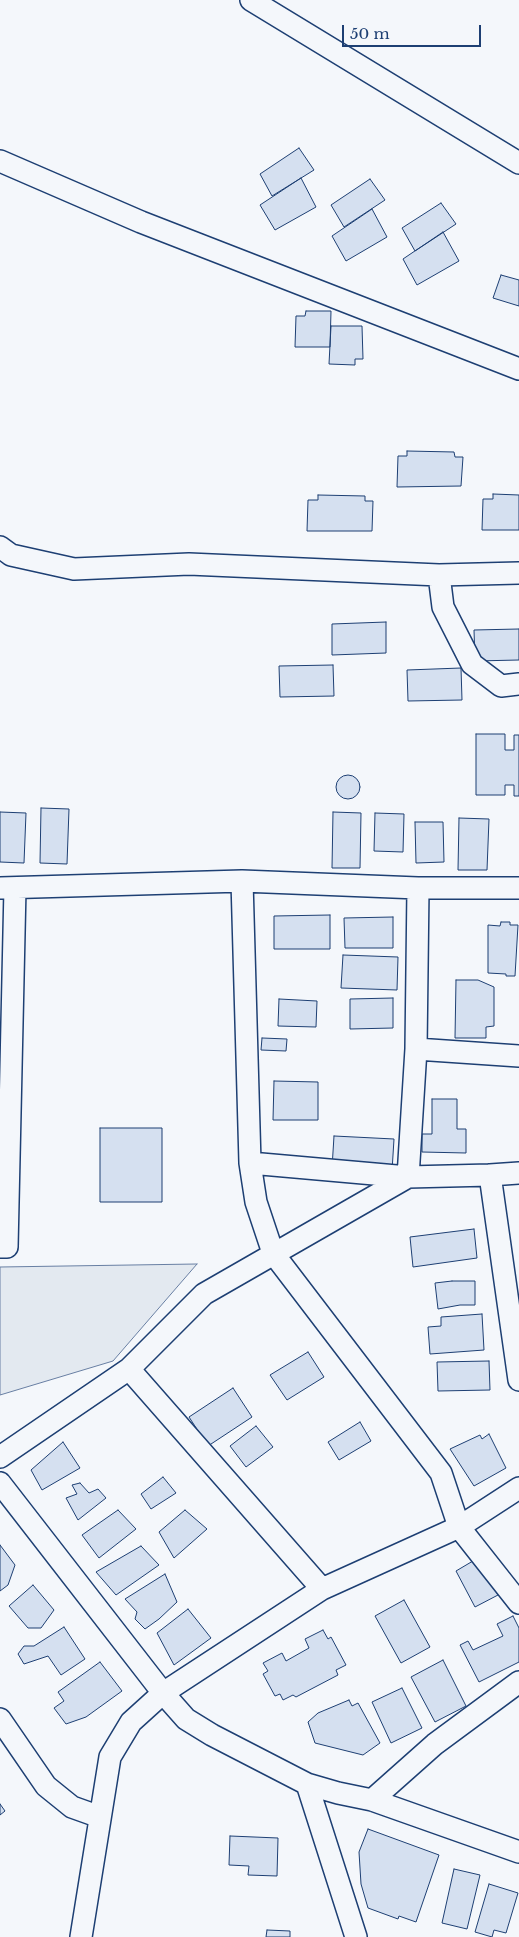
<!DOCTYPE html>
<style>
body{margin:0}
#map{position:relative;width:519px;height:1937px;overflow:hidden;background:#f4f7fb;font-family:"Libre Baskerville",serif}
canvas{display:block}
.scale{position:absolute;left:342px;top:25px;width:139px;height:22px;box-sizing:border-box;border:2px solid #1d3f73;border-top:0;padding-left:6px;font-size:15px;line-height:18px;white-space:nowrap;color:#1d3f73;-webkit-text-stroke:4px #f4f7fb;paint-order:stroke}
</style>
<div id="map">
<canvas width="519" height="1937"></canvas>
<div class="scale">50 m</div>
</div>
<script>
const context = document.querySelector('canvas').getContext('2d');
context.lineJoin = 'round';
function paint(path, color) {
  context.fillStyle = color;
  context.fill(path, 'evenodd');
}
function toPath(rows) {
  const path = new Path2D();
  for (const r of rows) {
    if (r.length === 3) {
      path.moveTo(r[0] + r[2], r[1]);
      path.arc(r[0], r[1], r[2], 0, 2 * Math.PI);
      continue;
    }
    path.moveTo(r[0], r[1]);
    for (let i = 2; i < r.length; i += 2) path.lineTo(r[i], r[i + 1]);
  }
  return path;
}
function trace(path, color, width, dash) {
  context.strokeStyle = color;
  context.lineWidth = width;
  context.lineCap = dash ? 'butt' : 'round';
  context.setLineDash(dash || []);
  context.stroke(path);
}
const green = toPath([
 [197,1264,113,1361,0,1395,0,1267,197,1264]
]);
paint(green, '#e3e9f0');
trace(green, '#687fa3', 1);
const building = toPath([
 [299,148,314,170,272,196,260,174,299,148],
 [301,178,316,207,275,230,260,205,301,178],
 [370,179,385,200,344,227,331,205,370,179],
 [441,203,456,224,415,251,402,228,441,203],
 [372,209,387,237,346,261,332,236,372,209],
 [443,232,459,261,417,285,403,259,443,232],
 [501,275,519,280,519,306,493,298,501,275],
 [306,311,331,311,330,347,295,347,296,316,305,316,306,311],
 [331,326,362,326,363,359,355,359,355,365,329,364,331,326],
 [407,451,454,452,455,457,463,457,461,486,397,487,398,456,407,456,407,451],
 [493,494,519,495,519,530,482,530,483,499,493,499,493,494],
 [318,495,365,496,365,501,373,501,372,531,307,531,308,500,318,500,318,495],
 [386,622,386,653,332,655,332,624,386,622],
 [519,629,519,660,475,661,474,630,519,629],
 [333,665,334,696,280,697,279,666,333,665],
 [461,668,462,700,408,701,407,670,461,668],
 [476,734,505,734,505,750,514,750,514,735,519,735,519,796,514,796,514,785,505,785,505,795,476,795,476,734],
 [348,787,12],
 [41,808,69,809,67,864,40,863,41,808],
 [0,812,26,813,24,863,0,862,0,812],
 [333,812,361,813,360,868,332,868,333,812],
 [375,813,404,814,403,852,374,851,375,813],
 [459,818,489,819,487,870,458,870,459,818],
 [415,822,443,822,444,862,416,863,415,822],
 [330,915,330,949,274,949,274,916,330,915],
 [393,917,393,948,345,948,344,918,393,917],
 [501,922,510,922,510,925,518,925,515,976,506,976,506,974,488,973,488,925,500,926,501,922],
 [343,955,398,957,397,990,341,988,343,955],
 [456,980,478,980,494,987,494,1026,486,1027,486,1038,455,1038,456,980],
 [393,998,393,1028,350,1029,350,999,393,998],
 [279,999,317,1001,316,1027,278,1026,279,999],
 [262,1038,287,1039,286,1051,261,1050,262,1038],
 [274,1081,318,1082,318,1120,273,1120,274,1081],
 [432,1099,457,1099,457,1129,466,1129,466,1153,422,1152,422,1134,432,1134,432,1099],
 [100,1128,162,1128,162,1202,100,1202,100,1128],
 [334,1136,394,1139,392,1171,332,1168,334,1136],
 [474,1229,477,1258,413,1267,410,1237,474,1229],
 [452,1281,475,1281,475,1305,460,1305,438,1309,435,1283,452,1281],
 [482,1314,484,1350,430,1354,428,1327,441,1326,441,1317,482,1314],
 [308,1352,324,1377,287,1400,270,1375,308,1352],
 [489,1361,490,1390,438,1391,437,1362,489,1361],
 [233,1388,252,1417,208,1446,189,1417,233,1388],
 [360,1422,371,1441,339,1460,328,1442,360,1422],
 [256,1426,273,1447,246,1467,230,1446,256,1426],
 [489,1434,506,1468,474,1486,450,1449,480,1435,482,1439,489,1434],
 [63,1442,80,1468,42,1490,31,1470,63,1442],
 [163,1477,176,1493,151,1509,141,1494,163,1477],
 [80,1483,89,1493,98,1489,106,1498,78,1520,66,1498,77,1494,72,1485,80,1483],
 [118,1510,136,1529,99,1558,82,1535,118,1510],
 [185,1510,207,1529,174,1558,159,1532,185,1510],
 [0,1545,15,1565,8,1585,0,1591,0,1545],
 [141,1546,159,1565,116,1595,96,1572,141,1546],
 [478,1558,498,1595,475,1607,456,1571,478,1558],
 [165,1574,177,1602,159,1619,145,1629,135,1619,137,1612,125,1599,165,1574],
 [33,1585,54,1610,41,1628,28,1628,9,1606,33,1585],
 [404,1600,430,1647,401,1663,375,1616,404,1600],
 [188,1609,211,1638,174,1665,157,1633,188,1609],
 [513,1616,519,1628,519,1662,479,1682,460,1645,468,1641,473,1650,503,1636,497,1624,513,1616],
 [64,1627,85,1659,61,1675,48,1656,24,1664,18,1654,24,1646,34,1646,64,1627],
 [323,1630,328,1639,331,1637,346,1665,336,1670,338,1675,296,1697,293,1695,283,1700,280,1694,275,1696,263,1674,268,1671,263,1663,282,1653,286,1661,309,1648,305,1639,323,1630],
 [443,1660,466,1706,435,1722,411,1677,443,1660],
 [100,1662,122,1691,86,1717,66,1724,54,1708,64,1701,58,1692,100,1662],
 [402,1688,422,1728,391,1743,372,1702,402,1688],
 [349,1700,352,1706,358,1703,380,1743,363,1755,315,1743,308,1722,318,1713,349,1700],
 [0,1804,5,1811,0,1815,0,1804],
 [368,1829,439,1855,416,1922,399,1916,398,1919,368,1908,361,1884,359,1852,368,1829],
 [230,1836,278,1838,277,1876,248,1875,249,1866,229,1865,230,1836],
 [454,1869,480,1875,467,1929,442,1923,454,1869],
 [489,1884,518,1893,506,1933,494,1930,492,1937,475,1932,489,1884],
 [267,1930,290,1931,290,1937,266,1937,267,1930]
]);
paint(building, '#d5e0f0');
trace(building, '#1d3f73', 1);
const minor = toPath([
 [251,0,519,163],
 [0,161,141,222,519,369],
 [0,547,11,555,74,569,189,564,439,575,519,573],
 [439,575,443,607,472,664,501,686,519,684],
 [242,881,250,1163,256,1202,273,1253,441,1473,459,1527,519,1603],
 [0,888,242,881,418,888,519,888],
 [416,1049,519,1056],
 [250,1163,408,1177,490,1175,519,1173],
 [490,1175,519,1380],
 [0,1247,7,1247,15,888],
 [129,1369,322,1589],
 [0,1457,129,1369,204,1294,408,1177,416,1049,418,888],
 [0,1483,163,1693,186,1719,212,1735,307,1784,338,1793,372,1800,519,1852],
 [0,1719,46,1786,72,1807,100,1817],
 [307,1784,356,1937],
 [372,1800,435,1744,519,1682],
 [81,1937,110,1757,131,1722,163,1693,322,1589,459,1527,519,1488]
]);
trace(minor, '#1d3f73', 24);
trace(minor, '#f4f7fb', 21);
</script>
